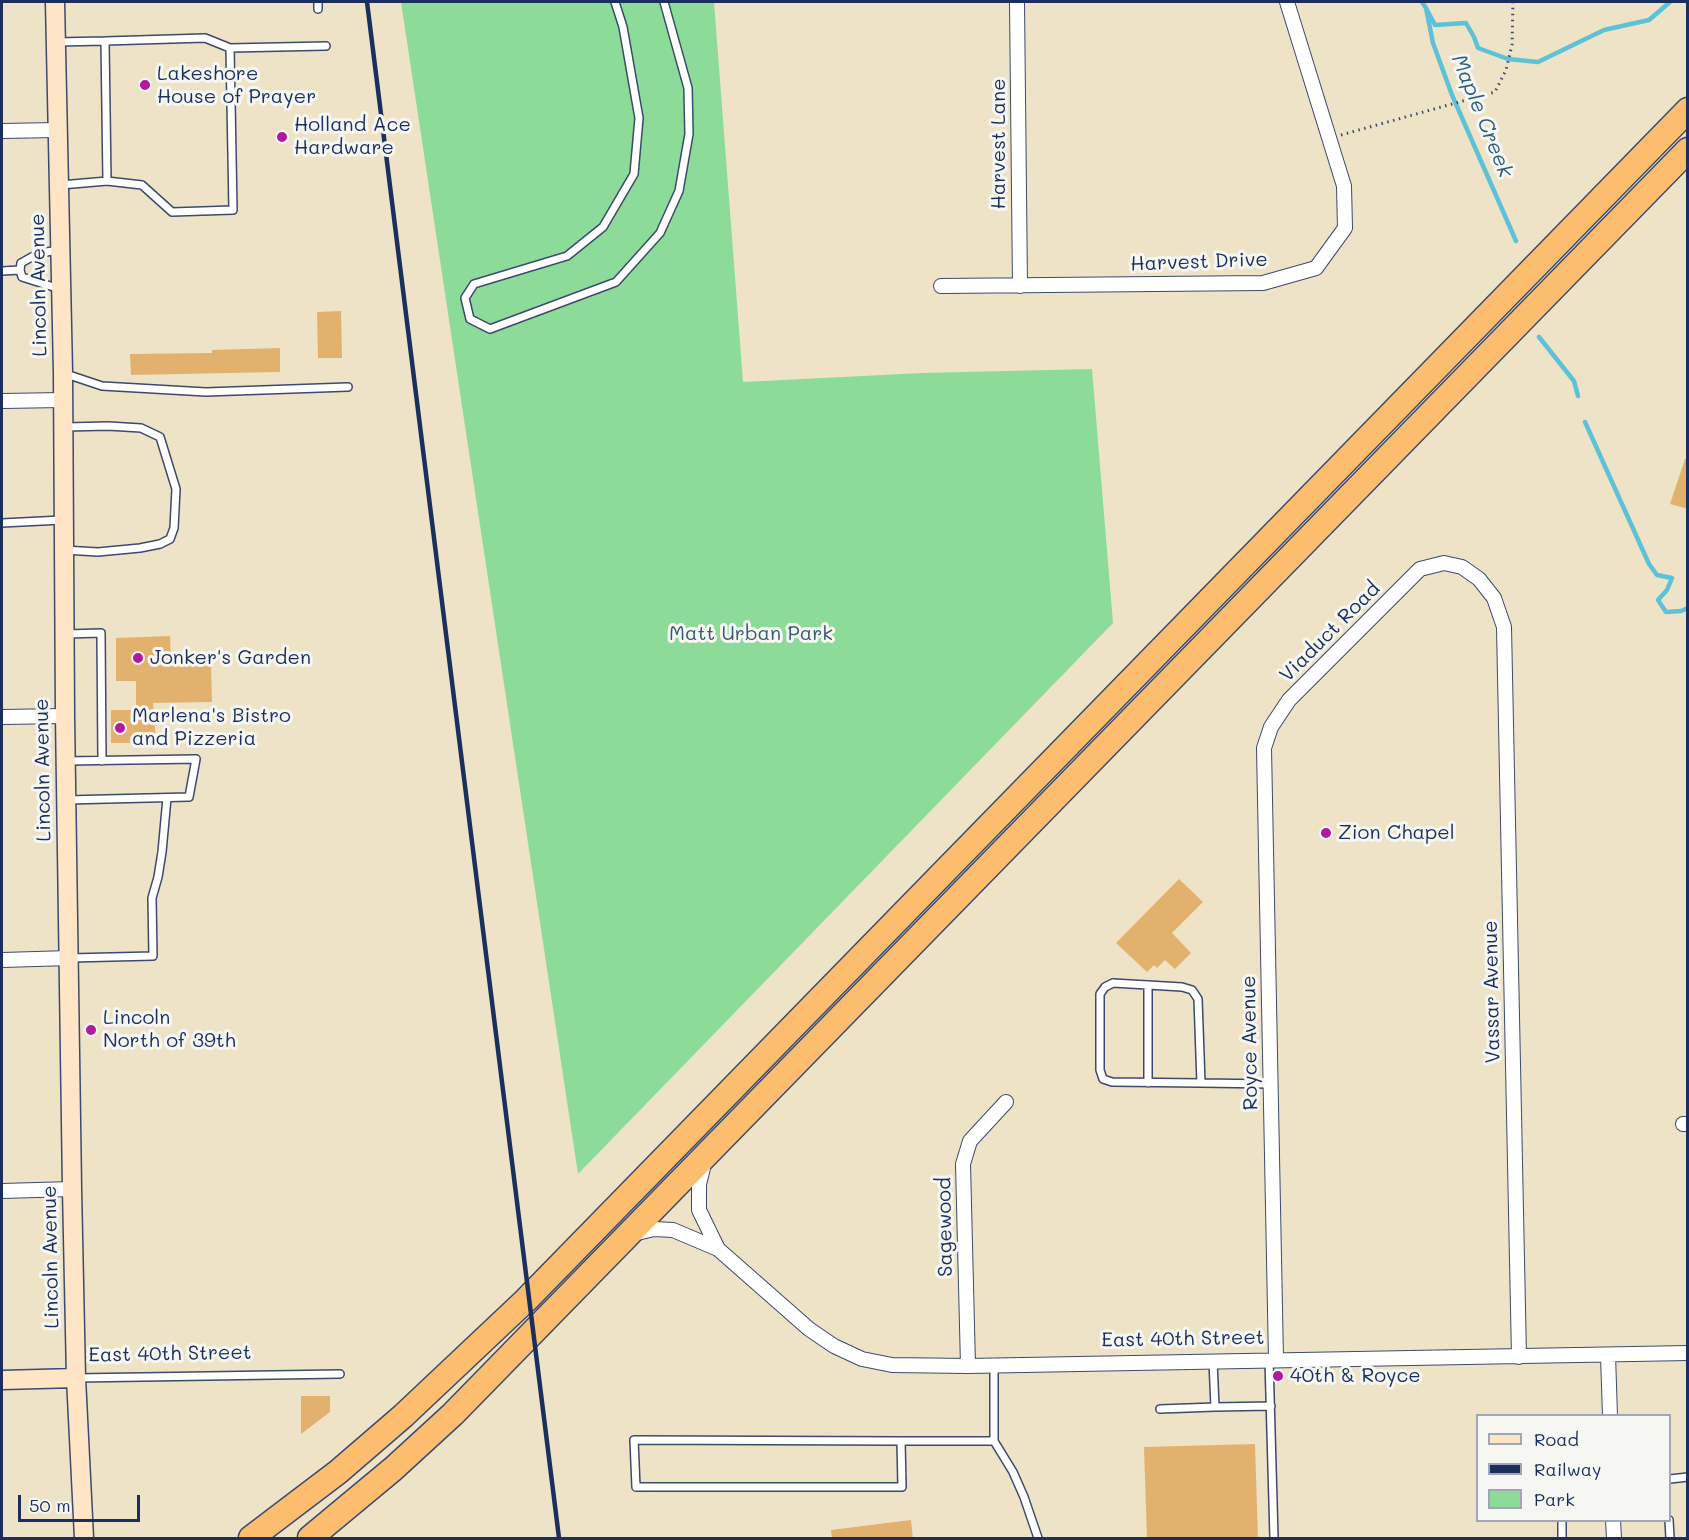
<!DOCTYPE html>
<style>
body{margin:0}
#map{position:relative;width:1689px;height:1540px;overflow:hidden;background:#eee3c6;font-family:Mali,sans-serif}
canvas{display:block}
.frame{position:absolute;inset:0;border:3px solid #1b2f5e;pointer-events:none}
.legend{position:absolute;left:1476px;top:1414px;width:195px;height:108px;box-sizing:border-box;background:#f6f6f2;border:2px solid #9ea6b7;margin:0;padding:8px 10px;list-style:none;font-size:18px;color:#1b2f5e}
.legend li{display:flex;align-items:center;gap:12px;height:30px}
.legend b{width:30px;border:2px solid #9ea6b7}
.scale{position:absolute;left:18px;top:1495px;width:122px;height:27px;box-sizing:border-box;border:3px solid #1b2f5e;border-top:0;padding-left:8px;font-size:18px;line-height:21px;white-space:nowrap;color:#1b2f5e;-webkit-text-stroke:4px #f6f6f2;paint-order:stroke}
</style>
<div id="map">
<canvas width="1689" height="1540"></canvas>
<div class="frame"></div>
<ul class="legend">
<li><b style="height:8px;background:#fee5c5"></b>Road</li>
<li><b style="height:8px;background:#1b2f5e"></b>Railway</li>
<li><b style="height:16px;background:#8ddb99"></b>Park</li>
</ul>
<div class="scale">50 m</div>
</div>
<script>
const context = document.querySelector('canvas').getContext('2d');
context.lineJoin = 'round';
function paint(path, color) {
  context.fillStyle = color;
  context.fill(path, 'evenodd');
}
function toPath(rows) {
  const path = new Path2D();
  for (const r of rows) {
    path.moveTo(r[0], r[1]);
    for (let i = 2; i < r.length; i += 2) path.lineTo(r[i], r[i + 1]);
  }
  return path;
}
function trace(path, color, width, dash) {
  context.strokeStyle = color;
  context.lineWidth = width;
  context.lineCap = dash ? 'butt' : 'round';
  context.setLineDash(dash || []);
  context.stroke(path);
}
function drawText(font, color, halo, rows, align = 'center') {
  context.font = font + ' Mali,sans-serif';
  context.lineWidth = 6;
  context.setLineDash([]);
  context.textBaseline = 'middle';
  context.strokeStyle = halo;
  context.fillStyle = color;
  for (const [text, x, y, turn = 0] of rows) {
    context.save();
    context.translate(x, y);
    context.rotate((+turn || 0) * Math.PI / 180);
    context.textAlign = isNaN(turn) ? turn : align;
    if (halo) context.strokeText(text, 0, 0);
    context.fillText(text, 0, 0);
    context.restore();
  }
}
paint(toPath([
 [401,2,714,2,743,382,922,373,1092,369,1113,623,578,1174]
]), '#8ddb99');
trace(toPath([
 [1422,2,1426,8,1433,43,1452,95,1516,241],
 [1426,8,1435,25,1466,23,1474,37,1478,48,1508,59,1538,62,1604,30,1649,20,1670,2],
 [1539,337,1574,381,1578,396],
 [1585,422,1649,564,1657,575,1672,578,1667,590,1658,600,1666,612,1681,611,1688,608]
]), '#5bc2d8', 4.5);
paint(toPath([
 [341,311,342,358,318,358,317,312],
 [280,348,280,372,131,375,130,354,212,353,212,350],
 [1685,459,1688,459,1688,509,1670,504],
 [170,636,171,666,211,664,212,702,153,703,156,743,111,743,111,710,136,710,136,681,116,681,116,638],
 [1179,879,1203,902,1172,933,1191,953,1175,969,1165,960,1157,968,1154,965,1147,972,1116,943],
 [301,1396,330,1396,330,1412,301,1434],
 [1255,1444,1258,1539,1147,1539,1144,1447],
 [911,1520,913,1539,832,1539,831,1530]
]), '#e3b16e');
const lane = toPath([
 [318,2,318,9],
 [615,2,623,27,639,118,634,174,603,227,567,256,474,284,465,298,470,319,490,329,616,282,660,233,679,191,689,134,688,88,664,2],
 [57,42,105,41],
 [107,181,105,41,205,38,230,48],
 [61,185,107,181,142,185,172,212,233,210,230,48,326,46],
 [2,271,20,270],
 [60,289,22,277,20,270,21,263,39,253,60,250],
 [66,374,102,386,206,392,348,387],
 [2,523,62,520],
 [64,550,98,552,140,548,160,544,170,539,174,528,176,489,160,437,141,428,108,426,66,427],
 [66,634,101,633,102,761],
 [66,800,189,797,196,759,66,761],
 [70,958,153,956,152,898,158,877,162,852,167,798],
 [1113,983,1182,987,1192,990,1198,999,1201,1083,1112,1082,1103,1079,1100,1070,1100,994,1105,987,1113,983],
 [1148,1083,1148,985],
 [1201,1083,1271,1084],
 [1269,1360,1274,1538],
 [76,1378,340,1374],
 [1215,1407,1271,1406],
 [1160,1409,1215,1407,1213,1361],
 [901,1441,902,1487,636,1487,634,1440,901,1441,994,1441,994,1365],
 [994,1441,1013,1472,1024,1497,1038,1538],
 [1670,1479,1688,1477],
 [1562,1520,1562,1538],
 [1669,1520,1670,1538]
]);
const street = toPath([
 [1017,2,1020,286],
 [2,131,57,130],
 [941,286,1263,283,1316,268,1345,228,1344,186,1287,2],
 [2,401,63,400],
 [2,717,65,716],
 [2,960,70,958],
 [1683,1124,1688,1124],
 [705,1160,699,1184,699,1210,718,1249],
 [2,1191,72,1189],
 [633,1234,654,1229,673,1230,718,1249,809,1329,834,1346,862,1359,892,1365,968,1366,1688,1353],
 [1608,1355,1610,1416],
 [1276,1360,1264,748,1271,727,1289,700,1420,569,1444,563,1462,567,1479,579,1494,598,1504,627,1519,1357],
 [968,1366,963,1164,970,1141,1006,1102],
 [1613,1520,1614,1538]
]);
const secondary = toPath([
 [55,2,63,373,65,716,72,1189,76,1378,84,1538],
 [2,1380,76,1378]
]);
const highway = toPath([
 [251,1538,338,1472,403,1416,526,1300,1688,110],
 [310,1538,393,1469,453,1414,1688,150]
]);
trace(lane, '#3b4a6e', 10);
trace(street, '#3b4a6e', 16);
trace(secondary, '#3b4a6e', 21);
trace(highway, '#3b4a6e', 27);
trace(toPath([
 [1341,135,1495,92,1506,70,1512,45,1513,2]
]), '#3b4a6e', 3, [1.5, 4.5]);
trace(lane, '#fff', 7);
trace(street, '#fff', 14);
trace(secondary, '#fee5c5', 18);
trace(highway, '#fcbd6f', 24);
trace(toPath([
 [367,2,559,1538]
]), '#1b2f5e', 4.5);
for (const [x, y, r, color] of [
 [145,85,6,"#b5179e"],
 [282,137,6,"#b5179e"],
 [138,658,6,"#b5179e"],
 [120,728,6,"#b5179e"],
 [1326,833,6,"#b5179e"],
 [91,1030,6,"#b5179e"],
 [1278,1376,6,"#b5179e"]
]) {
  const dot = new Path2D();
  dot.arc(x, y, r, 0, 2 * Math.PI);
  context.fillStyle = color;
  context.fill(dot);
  trace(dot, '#f6f6f2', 2);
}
drawText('20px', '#1b2f5e', '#f6f6f2', [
 ["Lakeshore",157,74],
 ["House of Prayer",157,97],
 ["Holland Ace",294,125],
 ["Hardware",294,148],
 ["Jonker's Garden",150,658],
 ["Marlena's Bistro",132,716],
 ["and Pizzeria",132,739],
 ["Zion Chapel",1338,833],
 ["Lincoln",103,1018],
 ["North of 39th",103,1041],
 ["40th & Royce",1290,1376]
], 'left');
drawText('20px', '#1b2f5e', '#f6f6f2', [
 ["Harvest Lane",999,144,-90],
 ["Harvest Drive",1199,262,-2],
 ["Lincoln Avenue",39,285,-91],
 ["Viaduct Road",1330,632,-45],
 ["Lincoln Avenue",43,770,-91],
 ["Vassar Avenue",1492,992,-91],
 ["Royce Avenue",1250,1043,-91],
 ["Sagewood",945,1227,-91],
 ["Lincoln Avenue",51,1257,-91],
 ["East 40th Street",1183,1339,-1],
 ["East 40th Street",170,1354,-1]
]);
drawText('20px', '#385a6d', '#f6f6f2', [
 ["Matt Urban Park",751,634]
]);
drawText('italic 21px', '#2e5b83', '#f6f6f2', [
 ["Maple Creek",1482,116,68]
]);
</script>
